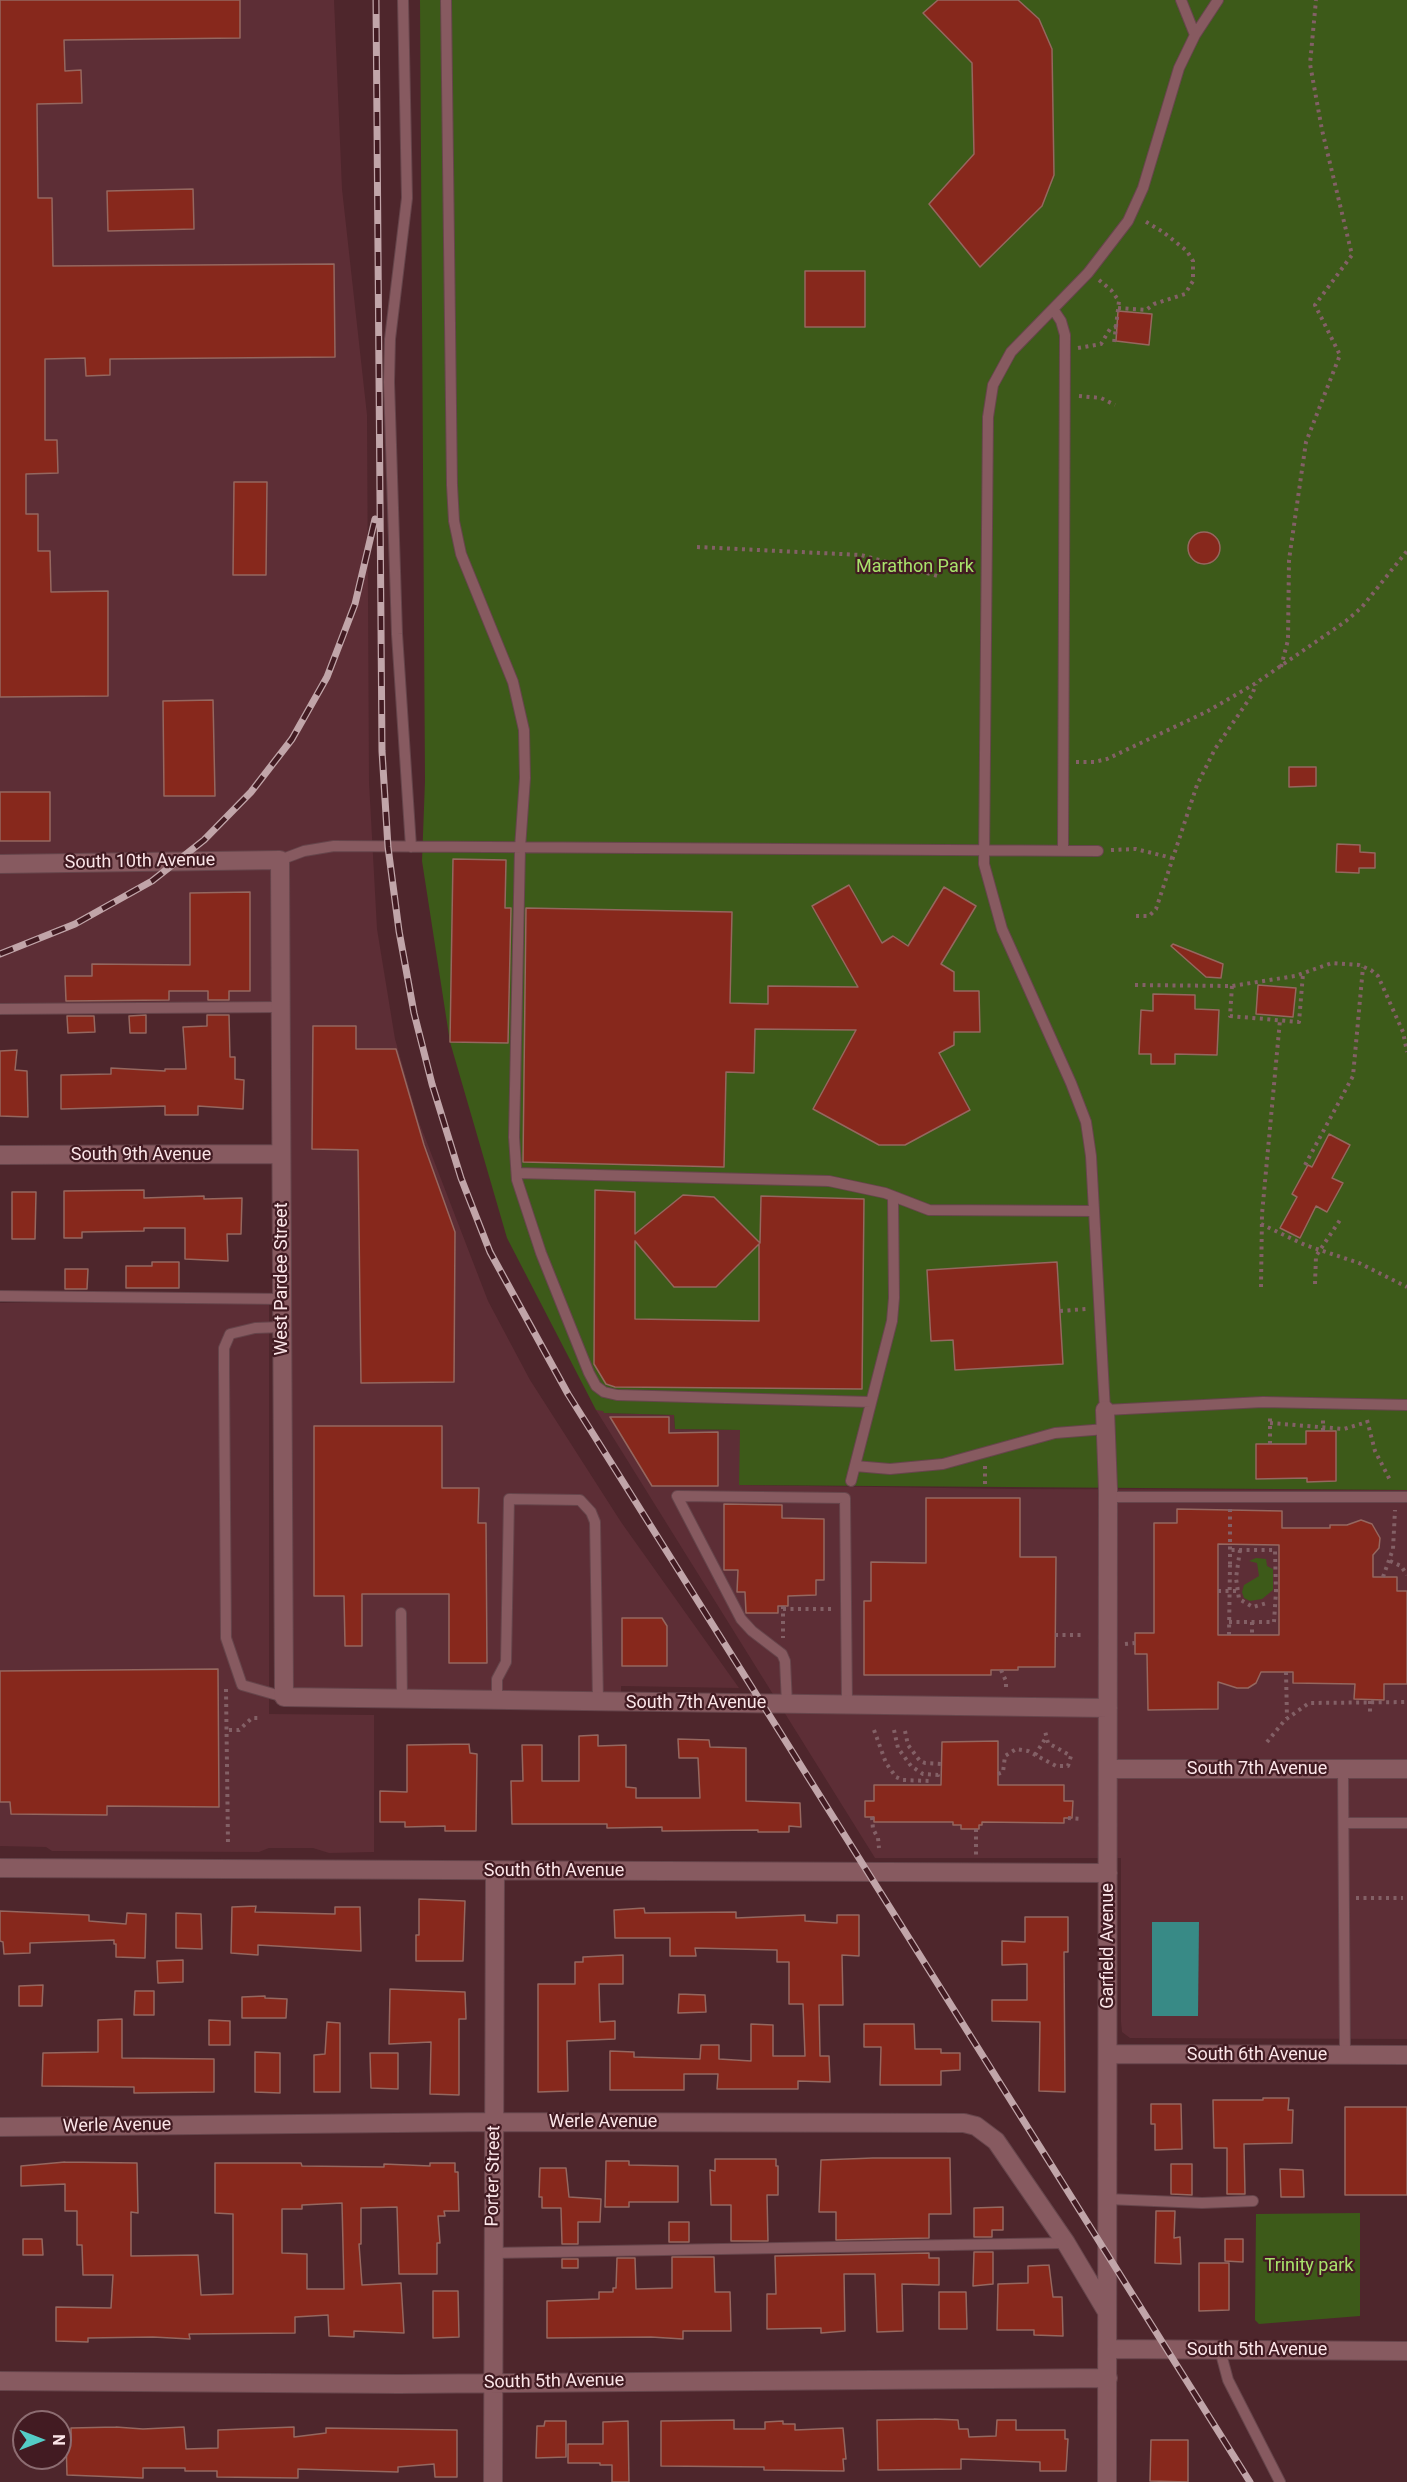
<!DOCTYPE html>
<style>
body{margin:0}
#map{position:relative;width:1407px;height:2482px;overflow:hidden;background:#4e262c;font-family:Roboto,sans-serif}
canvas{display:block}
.north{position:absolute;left:12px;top:2410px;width:60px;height:60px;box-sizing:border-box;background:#421b22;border:2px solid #8c6c71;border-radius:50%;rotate:90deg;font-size:16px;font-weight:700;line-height:24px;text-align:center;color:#fbe5e8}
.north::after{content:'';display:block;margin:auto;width:21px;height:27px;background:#54cdc7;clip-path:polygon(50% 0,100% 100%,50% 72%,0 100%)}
</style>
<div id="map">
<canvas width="1407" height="2482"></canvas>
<div class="north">N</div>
</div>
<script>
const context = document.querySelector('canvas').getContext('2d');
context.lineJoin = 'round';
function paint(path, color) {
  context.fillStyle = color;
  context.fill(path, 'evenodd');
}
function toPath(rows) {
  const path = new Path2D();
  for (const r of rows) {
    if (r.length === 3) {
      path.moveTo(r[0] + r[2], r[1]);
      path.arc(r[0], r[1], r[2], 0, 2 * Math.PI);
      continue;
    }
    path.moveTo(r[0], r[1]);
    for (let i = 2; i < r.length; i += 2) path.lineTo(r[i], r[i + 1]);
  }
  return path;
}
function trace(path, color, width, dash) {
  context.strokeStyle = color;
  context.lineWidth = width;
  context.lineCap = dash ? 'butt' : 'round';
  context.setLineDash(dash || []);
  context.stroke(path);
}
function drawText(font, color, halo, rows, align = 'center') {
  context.font = font + ' Roboto,sans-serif';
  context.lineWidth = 4.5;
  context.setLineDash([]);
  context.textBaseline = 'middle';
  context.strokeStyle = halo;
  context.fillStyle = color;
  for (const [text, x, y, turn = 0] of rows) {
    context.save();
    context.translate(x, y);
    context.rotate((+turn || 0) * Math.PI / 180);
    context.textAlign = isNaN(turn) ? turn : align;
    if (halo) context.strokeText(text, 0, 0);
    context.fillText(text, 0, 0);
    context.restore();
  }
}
paint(toPath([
 [0,0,334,0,342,189,367,415,369,782,377,929,395,1039,419,1122,488,1301,530,1380,621,1522,739,1688,621,1686,621,1703,284,1697,281,1007,0,1009],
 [269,1301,269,1714,374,1715,374,1852,329,1853,313,1848,269,1848,259,1852,52,1851,46,1847,0,1846,0,1303],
 [596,1410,603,1410,605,1413,674,1415,675,1429,740,1430,740,1485,1015,1489,1407,1490,1407,2039,1130,2038,1122,2032,1121,2022,1121,1858,875,1858]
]), '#5d2e36');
paint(toPath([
 [420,0,1407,0,1407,1490,739,1485,740,1430,675,1429,674,1415,604,1413,603,1411,596,1410,507,1238,450,1042,422,861,425,781],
 [1256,1558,1266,1559,1267,1566,1273,1569,1273,1590,1262,1599,1250,1601,1244,1598,1242,1592,1244,1585,1259,1576,1257,1563,1249,1561],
 [1360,2213,1360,2316,1259,2324,1255,2320,1256,2214]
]), '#3d5a19');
paint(toPath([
 [1152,1922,1199,1922,1198,2016,1152,2016]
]), '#388a86');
const building = toPath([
 [0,0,240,0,240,38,64,40,65,71,81,70,82,103,37,104,38,198,52,198,53,266,334,264,335,357,110,359,110,375,86,376,85,358,45,359,45,440,57,440,58,473,26,474,26,514,38,514,38,551,50,551,51,592,108,591,108,696,0,697,0,0],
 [938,0,1018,0,1039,19,1052,49,1054,175,1042,206,980,267,929,204,974,154,972,63,923,13,938,0],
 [193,189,194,229,108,231,107,191,193,189],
 [805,271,865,271,865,327,805,327,805,271],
 [1118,311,1152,314,1149,345,1116,341,1118,311],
 [234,482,267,482,266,575,233,575,234,482],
 [1204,548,16],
 [213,700,215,796,164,796,163,701,213,700],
 [1289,767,1316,767,1316,786,1289,787,1289,767],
 [0,792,50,792,50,841,0,841,0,792],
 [1337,844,1360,845,1360,852,1375,853,1375,868,1359,868,1359,873,1336,872,1337,844],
 [453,859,506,860,505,908,511,908,508,1043,450,1042,453,859],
 [849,885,882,943,893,936,908,946,944,887,976,906,941,964,954,972,954,991,979,991,980,1032,954,1032,954,1045,939,1053,970,1110,905,1145,879,1145,813,1109,856,1030,755,1029,754,1073,726,1072,724,1167,523,1162,526,908,732,912,730,1003,768,1004,768,986,858,987,812,906,849,885],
 [250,892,250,991,229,991,229,1000,208,1000,208,991,169,991,169,1000,66,1001,65,976,92,976,92,964,190,965,190,893,250,892],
 [1173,944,1223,964,1221,978,1206,977,1171,946,1173,944],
 [1258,985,1296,988,1293,1017,1256,1014,1258,985],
 [1153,994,1195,995,1195,1009,1219,1010,1217,1055,1175,1054,1175,1064,1151,1064,1151,1054,1139,1054,1141,1010,1153,1011,1153,994],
 [146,1015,146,1033,130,1033,129,1016,146,1015],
 [207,1015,229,1015,230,1057,235,1057,235,1079,244,1080,243,1109,198,1106,198,1115,165,1115,165,1106,61,1109,61,1075,111,1074,111,1068,165,1071,165,1069,186,1069,183,1027,207,1026,207,1015],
 [67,1016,94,1016,95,1032,68,1033,67,1016],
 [313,1026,356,1026,356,1049,396,1049,424,1145,455,1232,454,1382,361,1383,358,1150,312,1149,313,1026],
 [17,1050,15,1070,27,1071,28,1117,0,1116,0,1051,17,1050],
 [1329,1134,1350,1145,1332,1178,1343,1183,1327,1212,1316,1206,1300,1238,1280,1228,1297,1197,1292,1194,1308,1165,1312,1167,1329,1134],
 [144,1190,144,1198,204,1196,204,1199,242,1198,241,1234,227,1234,228,1261,185,1259,185,1228,144,1228,144,1231,82,1232,82,1238,64,1238,64,1191,144,1190],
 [595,1190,635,1192,635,1234,683,1195,714,1197,760,1243,761,1196,864,1199,862,1389,615,1387,606,1384,594,1364,595,1190],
 [635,1241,674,1287,716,1287,759,1244,759,1321,635,1319,635,1241],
 [12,1192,36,1192,35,1239,12,1239,12,1192],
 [152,1262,179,1262,179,1288,126,1288,126,1266,152,1266,152,1262],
 [1057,1262,1063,1364,955,1370,953,1340,931,1341,927,1270,1057,1262],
 [65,1269,88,1269,87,1289,65,1289,65,1269],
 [610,1417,669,1417,669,1433,718,1432,718,1486,652,1486,610,1417],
 [314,1426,442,1426,442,1488,479,1488,478,1523,486,1523,487,1663,449,1663,449,1594,362,1594,362,1646,345,1646,344,1596,314,1596,314,1426],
 [1306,1431,1336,1431,1336,1481,1307,1482,1307,1478,1256,1479,1256,1444,1306,1444,1306,1431],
 [926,1498,1020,1498,1020,1557,1056,1557,1055,1667,1018,1667,1018,1670,991,1670,991,1675,864,1675,864,1601,871,1601,871,1562,926,1563,926,1498],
 [724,1504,782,1505,782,1518,824,1519,824,1580,816,1580,816,1595,788,1596,788,1606,778,1606,778,1613,746,1613,745,1592,737,1592,738,1570,724,1570,724,1504],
 [1177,1509,1282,1511,1282,1528,1330,1528,1330,1525,1347,1525,1361,1520,1372,1524,1380,1538,1379,1548,1373,1555,1373,1577,1397,1577,1397,1591,1407,1591,1407,1684,1384,1684,1384,1700,1354,1699,1355,1684,1293,1683,1293,1672,1261,1672,1256,1683,1248,1688,1237,1688,1218,1682,1218,1709,1148,1710,1147,1654,1135,1654,1135,1633,1154,1633,1154,1523,1177,1523,1177,1509],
 [1218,1544,1279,1545,1279,1635,1218,1635,1218,1544],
 [622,1618,662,1618,667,1626,667,1666,622,1666,622,1618],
 [218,1669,219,1807,107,1806,107,1815,11,1814,10,1802,0,1802,0,1671,218,1669],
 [598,1735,598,1746,626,1745,626,1787,636,1788,636,1798,700,1798,698,1758,679,1758,678,1739,709,1740,710,1747,746,1748,746,1801,800,1803,801,1827,789,1826,789,1832,758,1832,758,1830,662,1831,662,1827,607,1828,607,1824,512,1824,511,1781,523,1781,522,1745,542,1745,542,1781,579,1781,579,1736,598,1735],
 [998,1741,998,1785,1064,1785,1064,1801,1073,1801,1072,1818,1064,1818,1064,1823,982,1822,982,1825,979,1825,979,1829,961,1829,961,1825,953,1825,953,1822,874,1822,874,1817,865,1817,865,1801,874,1801,874,1785,941,1785,942,1742,998,1741],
 [469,1744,470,1753,477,1754,476,1831,445,1831,445,1826,405,1827,405,1822,380,1822,380,1791,407,1792,407,1745,469,1744],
 [419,1899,465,1901,463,1961,416,1961,416,1935,419,1935,419,1899],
 [256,1906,255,1912,335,1914,335,1907,360,1907,361,1951,258,1945,258,1955,231,1953,232,1907,256,1906],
 [644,1908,645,1913,736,1912,736,1918,805,1915,805,1921,837,1923,837,1915,859,1915,859,1956,842,1955,843,2005,819,2005,820,2056,829,2056,830,2082,798,2081,798,2089,717,2089,718,2074,684,2074,684,2090,610,2090,610,2051,634,2052,634,2057,700,2059,701,2045,719,2045,719,2059,751,2061,751,2024,773,2025,773,2056,805,2056,803,2004,789,2004,789,1962,777,1962,777,1950,695,1948,696,1956,670,1956,670,1938,615,1938,614,1910,644,1908],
 [0,1911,89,1915,89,1921,126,1924,127,1913,146,1914,145,1958,116,1957,116,1944,114,1944,114,1940,30,1943,30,1953,4,1954,3,1942,0,1941,0,1911],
 [176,1913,201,1914,202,1949,176,1948,176,1913],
 [1025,1917,1068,1917,1068,1952,1064,1952,1065,2092,1039,2091,1040,2022,992,2021,992,2000,1027,2000,1027,1964,1002,1965,1002,1941,1025,1942,1025,1917],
 [623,1955,623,1984,599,1984,600,2022,615,2021,615,2039,567,2041,568,2091,538,2092,538,1984,575,1984,575,1962,583,1962,583,1957,623,1955],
 [183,1960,183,1982,158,1983,157,1961,183,1960],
 [43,1985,42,2006,19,2006,19,1986,43,1985],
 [390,1989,465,1992,466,2019,459,2019,459,2095,430,2094,431,2042,389,2044,390,1989],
 [135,1991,154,1991,154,2015,134,2015,135,1991],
 [679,1994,705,1995,706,2012,678,2013,679,1994],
 [265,1996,265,1998,287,1999,286,2018,242,2018,242,1997,265,1996],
 [122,2019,122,2058,214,2059,214,2092,134,2093,134,2087,42,2086,43,2053,98,2052,98,2020,122,2019],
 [209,2020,230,2021,230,2045,209,2045,209,2020],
 [327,2022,340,2023,340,2092,314,2092,314,2055,325,2054,327,2022],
 [864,2024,914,2024,915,2049,941,2049,941,2053,960,2053,960,2070,941,2071,941,2085,880,2085,881,2047,864,2047,864,2024],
 [255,2052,280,2053,280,2093,255,2092,255,2052],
 [370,2053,398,2053,398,2089,371,2088,370,2053],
 [1263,2098,1289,2098,1288,2110,1293,2110,1292,2143,1244,2144,1245,2194,1227,2194,1227,2148,1214,2148,1213,2100,1263,2100,1263,2098],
 [1151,2104,1181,2104,1182,2149,1155,2150,1155,2124,1151,2124,1151,2104],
 [1345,2107,1407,2107,1407,2195,1345,2195,1345,2107],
 [873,2158,950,2158,951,2214,929,2214,929,2238,836,2240,836,2212,819,2212,821,2160,873,2158],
 [715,2159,776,2159,776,2166,778,2166,778,2195,767,2195,768,2241,731,2241,731,2205,711,2205,710,2170,715,2171,715,2159],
 [606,2161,629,2161,629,2165,678,2166,678,2202,629,2202,629,2207,605,2207,606,2161],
 [65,2162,137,2163,138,2213,131,2212,131,2256,198,2255,201,2295,233,2294,233,2214,215,2213,215,2163,301,2163,302,2166,384,2167,384,2164,430,2166,430,2163,455,2163,455,2172,458,2172,459,2211,444,2211,445,2216,438,2216,440,2243,437,2243,437,2274,399,2274,397,2207,361,2208,361,2244,359,2244,362,2285,401,2283,404,2333,354,2331,354,2337,329,2336,328,2315,295,2317,295,2333,189,2334,190,2339,153,2337,88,2338,88,2342,56,2341,56,2307,111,2308,113,2275,83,2275,82,2245,77,2245,77,2211,65,2211,65,2184,21,2186,21,2166,65,2162],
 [342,2203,344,2289,307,2289,307,2254,282,2253,282,2209,302,2209,302,2205,342,2203],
 [1171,2164,1192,2164,1192,2195,1171,2194,1171,2164],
 [540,2168,566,2168,569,2197,601,2199,600,2222,578,2222,578,2244,562,2244,561,2208,542,2208,542,2197,539,2197,540,2168],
 [1280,2169,1303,2170,1304,2197,1281,2197,1280,2169],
 [1003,2207,1003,2230,992,2230,992,2237,974,2237,974,2208,1003,2207],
 [1156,2211,1175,2211,1174,2238,1180,2237,1181,2264,1155,2263,1156,2211],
 [669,2222,689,2222,689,2242,669,2242,669,2222],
 [23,2239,42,2239,43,2255,23,2255,23,2239],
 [1225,2239,1243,2239,1243,2262,1225,2261,1225,2239],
 [974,2252,993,2252,993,2284,973,2286,974,2252],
 [929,2253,929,2258,939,2258,939,2285,902,2284,903,2331,877,2332,875,2274,844,2274,845,2331,821,2333,821,2328,767,2329,767,2294,776,2294,775,2256,929,2253],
 [672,2257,714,2257,715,2292,730,2292,731,2331,683,2331,683,2339,651,2337,547,2338,547,2301,599,2299,599,2292,613,2292,613,2288,616,2288,617,2258,635,2258,636,2289,672,2288,672,2257],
 [562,2259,578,2259,578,2268,562,2268,562,2259],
 [1199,2263,1229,2263,1229,2310,1199,2311,1199,2263],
 [1049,2265,1053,2297,1062,2297,1063,2336,1034,2335,1034,2330,997,2330,998,2284,1028,2283,1028,2266,1049,2265],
 [433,2291,458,2291,459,2337,433,2338,433,2291],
 [939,2292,966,2292,967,2329,939,2329,939,2292],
 [934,2419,958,2420,959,2429,968,2429,969,2437,996,2436,997,2420,1016,2420,1016,2430,1065,2430,1065,2439,1068,2439,1066,2471,1040,2471,1040,2462,961,2459,961,2469,878,2470,877,2420,934,2419],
 [734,2420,734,2429,765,2429,765,2422,783,2421,783,2424,795,2424,795,2430,843,2428,846,2459,843,2459,844,2471,764,2470,764,2467,661,2466,661,2421,734,2420],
 [545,2421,566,2421,566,2457,536,2458,537,2426,544,2426,545,2421],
 [628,2421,629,2482,612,2482,612,2465,600,2465,600,2463,568,2463,568,2444,603,2444,603,2422,628,2421],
 [116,2427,143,2429,184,2427,186,2449,218,2448,218,2430,294,2427,294,2437,326,2433,326,2428,457,2430,457,2477,435,2477,434,2464,398,2467,398,2472,298,2469,298,2478,217,2477,217,2471,185,2471,185,2468,143,2468,143,2478,67,2475,66,2439,71,2438,71,2428,116,2427],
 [1151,2440,1188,2440,1188,2482,1150,2481,1151,2440]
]);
paint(building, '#87281c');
trace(building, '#95675f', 1.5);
const lane = toPath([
 [403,0,407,198,390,339,389,382,397,634,411,847],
 [446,0,452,485,454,521,461,554,513,682,524,730,525,778,520,848,514,1137,517,1180,541,1253,589,1373,596,1386,604,1392,617,1395,871,1402],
 [1181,0,1195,35],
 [1218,0,1195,35,1179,68,1143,188,1128,221,1088,273,1011,352,993,385,988,417,984,864,1002,929,1071,1083,1086,1122,1091,1156,1105,1410,1263,1402,1407,1405],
 [1053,309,1061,321,1065,335,1063,851],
 [280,860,304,851,334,846,1098,851],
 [0,1009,281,1007],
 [517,1173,829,1181,885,1193,929,1210,1094,1211],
 [0,1296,283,1299],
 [283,1327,255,1328,230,1334,224,1348,224,1369,226,1638,242,1685,284,1697],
 [855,1466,890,1469,943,1464,1055,1433,1106,1429],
 [851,1481,892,1321,894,1298,893,1197],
 [1108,1497,1407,1497],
 [401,1613,402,1700],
 [497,1701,497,1679,506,1662,509,1499,580,1500,591,1512,595,1522,598,1702],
 [787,1704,785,1661,782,1654,752,1631,741,1619,677,1496,845,1498,847,1705],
 [1343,1769,1345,2055],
 [1344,1823,1407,1823],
 [1107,2199,1202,2203,1253,2201],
 [493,2253,1066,2243],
 [1220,2350,1228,2380,1280,2482]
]);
const street = toPath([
 [0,864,280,860,284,1697,1108,1708],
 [0,1155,281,1154],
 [1105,1410,1108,1489,1107,2482],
 [1108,1769,1407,1769],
 [0,1868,1108,1873],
 [1108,2054,1407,2055],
 [0,2127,494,2122,964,2123,976,2126,996,2141,1066,2243,1107,2312],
 [1107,2349,1407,2351],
 [0,2381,399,2384,1108,2378],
 [493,2482,495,1871]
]);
trace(lane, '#66454b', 12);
trace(street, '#66454b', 20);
trace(toPath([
 [1099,280,1111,290,1119,301,1114,343],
 [1118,308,1146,310,1154,304,1185,294,1193,281,1193,261,1187,251,1163,232,1143,220],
 [1078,348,1101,344,1110,329,1116,327],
 [1079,396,1101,398,1115,405],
 [697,547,861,555,941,577],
 [1281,667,1288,640,1289,560,1306,442,1340,355,1315,305,1352,255,1322,130,1310,64,1316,0],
 [1076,762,1094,762,1107,759,1206,712,1256,683,1346,621,1362,607,1407,551],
 [1111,850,1136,849,1172,858],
 [1136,916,1149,916,1156,909,1197,785,1215,749,1252,695,1256,684],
 [1135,985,1232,986,1295,976,1332,963,1359,965,1371,970,1378,976,1403,1032,1407,1052],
 [1232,986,1230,1016,1299,1022,1303,974],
 [1305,1165,1353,1076,1363,967],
 [1261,1224,1305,1245,1359,1263,1407,1287],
 [1315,1284,1316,1256,1342,1217],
 [1261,1287,1262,1214,1280,1020],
 [1060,1311,1086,1309],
 [1367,1420,1375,1451,1391,1482],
 [1270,1423,1344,1429,1367,1422],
 [1323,1431,1323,1416],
 [1270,1444,1270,1414],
 [985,1466,985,1487],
 [1230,1509,1230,1564],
 [1240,1550,1236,1578,1239,1599,1253,1607,1267,1603],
 [1390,1561,1401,1566,1407,1575],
 [1383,1577,1393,1549,1395,1510],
 [1218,1591,1236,1591],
 [783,1606,783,1638],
 [783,1609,833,1609],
 [1229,1622,1274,1622,1276,1591,1275,1550,1230,1550],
 [1252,1622,1252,1635],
 [1055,1635,1083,1635],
 [1125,1644,1135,1643],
 [1001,1670,1006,1681,1006,1689],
 [1286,1672,1287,1718],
 [226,1689,228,1844],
 [1370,1701,1370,1712],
 [229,1730,239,1730,252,1718,259,1718],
 [874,1730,886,1763,896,1777,903,1780,931,1781],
 [894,1730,898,1748,911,1766,923,1774,938,1775,938,1773,941,1773],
 [905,1731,908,1745,920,1761,925,1763,941,1764],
 [1267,1742,1285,1720,1309,1703,1407,1702],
 [1035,1755,1045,1739],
 [998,1774,1003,1772,1005,1756,1016,1749,1028,1751,1056,1766,1068,1766,1071,1756,1048,1743,1045,1731],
 [872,1817,873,1829,878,1838,879,1848],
 [1068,1818,1082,1819],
 [976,1829,976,1856],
 [1356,1898,1403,1898]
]), '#836066', 4, [3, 4.5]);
trace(lane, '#875a60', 10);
trace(street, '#875a60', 18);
const rail = toPath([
 [376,0,382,751,388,847,399,931,414,1013,432,1084,461,1178,490,1252,568,1394,1250,2482],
 [0,954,75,924,152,881,204,840,251,792,292,739,327,677,355,604,375,519]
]);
trace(rail, '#c1a5a9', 7);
trace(rail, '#421b22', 4.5, [14]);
trace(toPath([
 [1229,1635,1230,1564]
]), '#836066', 4, [3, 4.5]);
drawText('18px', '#a8e26b', '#421b22', [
 ["Marathon Park",915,567],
 ["Trinity park",1309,2266]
]);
drawText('18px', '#fbe5e8', '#421b22', [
 ["South 10th Avenue",140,862,-1],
 ["South 9th Avenue",141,1155],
 ["West Pardee Street",282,1279,-90],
 ["South 7th Avenue",696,1703],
 ["South 7th Avenue",1257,1769],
 ["South 6th Avenue",554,1871],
 ["Garfield Avenue",1108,1946,-90],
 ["South 6th Avenue",1257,2055],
 ["Werle Avenue",603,2122],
 ["Werle Avenue",117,2126,-1],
 ["Porter Street",494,2176,-89],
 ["South 5th Avenue",1257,2350],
 ["South 5th Avenue",554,2382,-1]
]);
</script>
